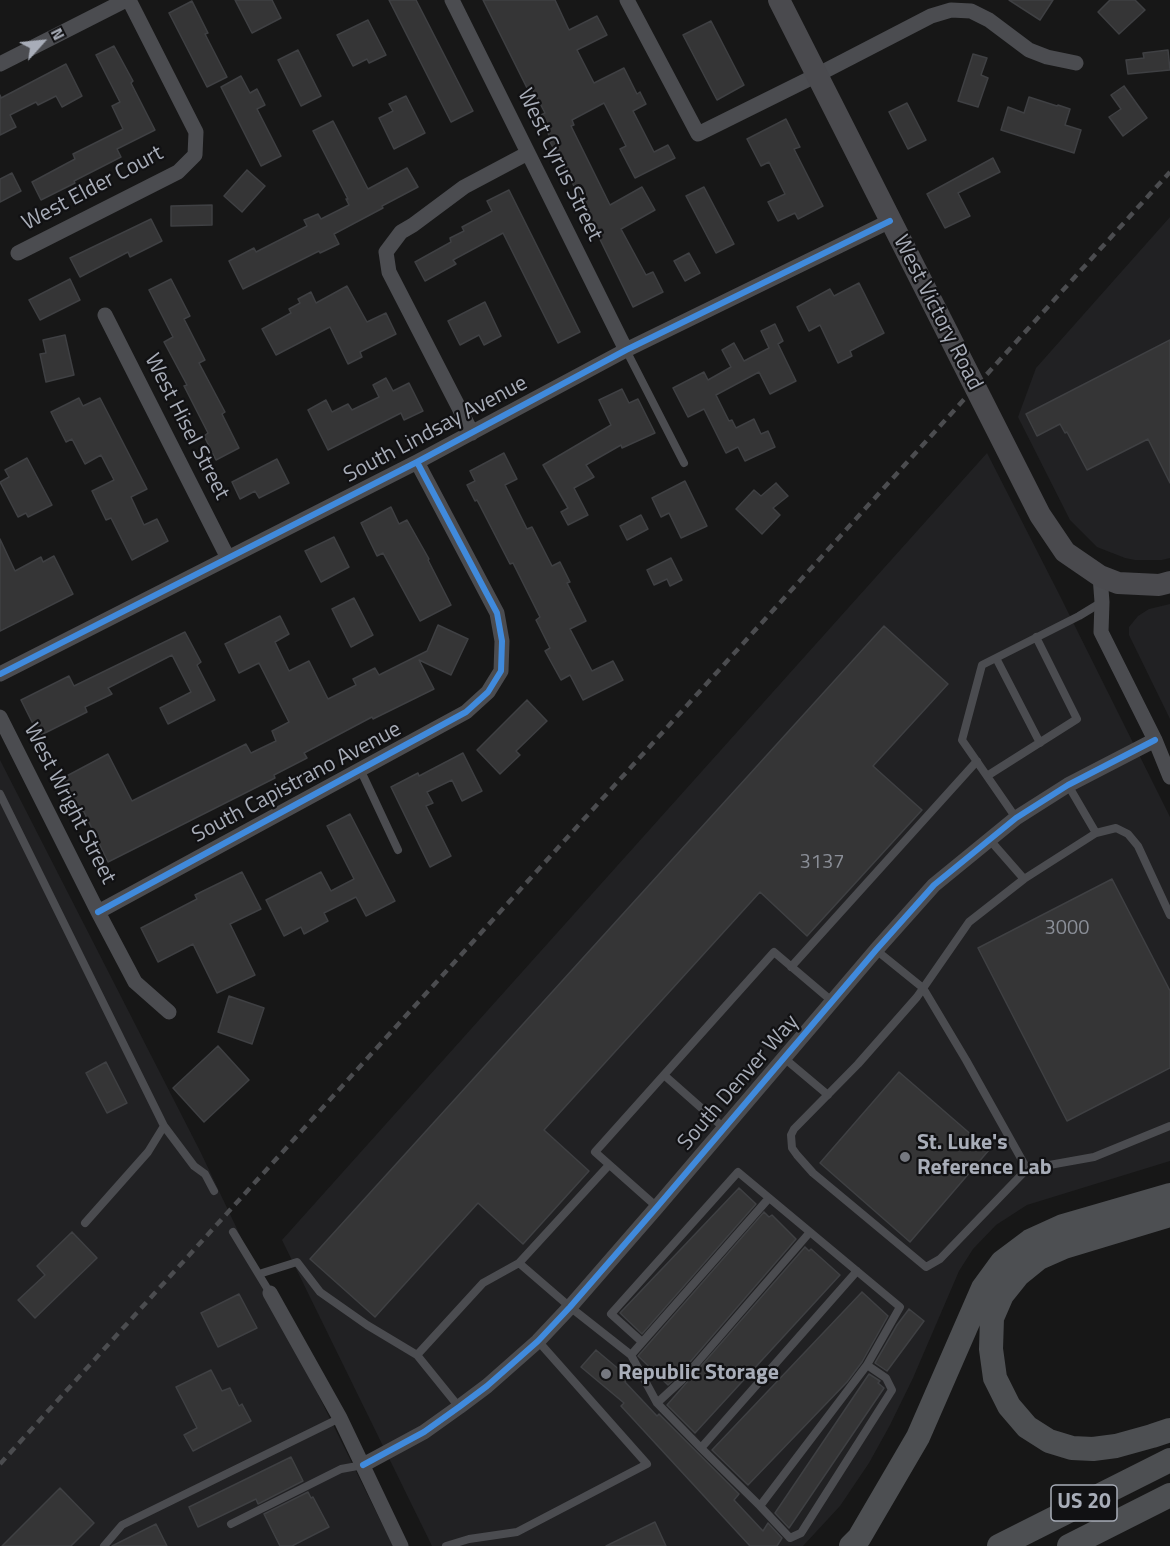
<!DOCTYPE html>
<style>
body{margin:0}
#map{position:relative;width:1170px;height:1546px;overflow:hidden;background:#171717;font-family:"Titillium Web",sans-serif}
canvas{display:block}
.north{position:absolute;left:12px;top:12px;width:60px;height:60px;-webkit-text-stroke:4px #111113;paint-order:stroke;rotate:63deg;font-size:16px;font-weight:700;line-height:24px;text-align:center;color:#a8adb8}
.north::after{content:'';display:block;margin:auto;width:21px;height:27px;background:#a8adb8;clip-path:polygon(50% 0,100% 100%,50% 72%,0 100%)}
</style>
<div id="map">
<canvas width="1170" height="1546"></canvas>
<div class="north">N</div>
</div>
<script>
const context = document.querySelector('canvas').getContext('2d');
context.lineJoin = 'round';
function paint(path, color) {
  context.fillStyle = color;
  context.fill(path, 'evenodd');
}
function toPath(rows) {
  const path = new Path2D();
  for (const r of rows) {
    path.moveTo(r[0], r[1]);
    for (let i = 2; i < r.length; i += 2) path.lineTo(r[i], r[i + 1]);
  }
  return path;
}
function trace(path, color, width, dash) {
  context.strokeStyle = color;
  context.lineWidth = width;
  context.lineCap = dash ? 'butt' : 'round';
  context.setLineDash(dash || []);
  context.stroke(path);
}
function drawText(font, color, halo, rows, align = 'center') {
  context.font = font + ' "Titillium Web",sans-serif';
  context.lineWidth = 4.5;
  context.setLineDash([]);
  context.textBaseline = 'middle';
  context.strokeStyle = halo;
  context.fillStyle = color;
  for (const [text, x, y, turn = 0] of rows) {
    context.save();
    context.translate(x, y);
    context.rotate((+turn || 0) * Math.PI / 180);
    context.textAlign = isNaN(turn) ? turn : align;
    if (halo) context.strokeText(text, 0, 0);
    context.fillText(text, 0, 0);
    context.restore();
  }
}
paint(toPath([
 [1170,217,1170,558,1162,560,1135,560,1125,558,1097,547,1070,520,1018,417,1036,368],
 [987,453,1058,592,1170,817,1170,1161,1027,1205,996,1225,973,1249,959,1271,913,1378,890,1425,869,1463,840,1506,803,1546,432,1546,282,1240],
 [1170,604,1170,719,1129,635,1129,627,1138,616,1149,609],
 [0,760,201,1153,256,1269,393,1546,0,1546]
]), '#212123');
const building = toPath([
 [235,0,272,0,281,18,252,33,235,0],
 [389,0,416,0,473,111,451,122,389,0],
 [483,0,555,0,569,30,597,16,607,35,577,50,594,83,624,68,637,94,640,92,646,104,633,111,654,152,668,145,675,158,635,178,620,149,626,146,604,103,572,120,574,125,571,126,610,205,642,187,655,210,621,229,646,275,653,272,663,292,633,307,570,178,550,142,552,141,539,116,545,113,533,90,529,92,483,0],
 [1009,0,1053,0,1040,20,1009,0],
 [1110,0,1135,0,1145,10,1119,34,1098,12,1110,0],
 [192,1,208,33,205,34,227,77,207,87,169,13,192,1],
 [368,20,386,55,369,63,367,59,353,66,337,35,368,20],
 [711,21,744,85,717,100,683,35,711,21],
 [114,46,133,81,131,83,155,130,117,149,121,157,74,181,75,183,41,200,32,182,75,159,73,154,123,129,112,106,120,102,96,55,114,46],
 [298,50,321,96,301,106,278,60,298,50],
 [1168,50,1170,70,1128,74,1126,60,1144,58,1143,53,1168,50],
 [973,54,987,58,981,75,988,78,978,107,958,101,973,54],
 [66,64,82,96,62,107,56,96,38,105,36,102,10,115,16,127,0,135,0,95,1,98,66,64],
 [241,76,250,93,257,89,265,105,257,109,281,156,261,166,221,87,241,76],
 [1124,86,1147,118,1123,136,1109,117,1121,109,1111,95,1124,86],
 [406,96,425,133,394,149,379,118,393,111,389,104,406,96],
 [1029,97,1057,106,1058,105,1070,109,1065,125,1081,130,1074,153,1001,130,1008,107,1024,113,1029,97],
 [907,103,926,140,908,149,889,112,907,103],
 [786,119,800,147,794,149,823,206,798,219,795,213,778,221,768,202,785,194,769,162,761,166,747,139,786,119],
 [333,121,368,189,407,168,418,187,382,206,383,208,334,234,339,244,320,253,319,251,243,289,229,261,254,248,256,252,307,226,304,220,318,214,321,219,349,205,346,199,348,199,313,131,333,121],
 [993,158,1000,172,958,193,970,216,945,228,927,194,993,158],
 [247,170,265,186,242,212,224,196,247,170],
 [12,173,21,191,0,202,0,179,12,173],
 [704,187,734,244,716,253,686,196,704,187],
 [509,190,580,332,558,343,503,233,453,260,456,264,425,281,415,262,451,242,450,238,464,231,462,227,492,211,487,201,509,190],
 [212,205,212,225,171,226,171,206,212,205],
 [151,219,162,241,130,257,128,252,80,277,70,258,151,219],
 [689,253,700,273,685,281,674,261,689,253],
 [70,279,80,300,40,320,29,300,70,279],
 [171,279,190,316,184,319,205,360,199,363,225,412,222,414,239,448,216,460,204,436,208,433,184,386,187,385,164,342,173,337,149,290,171,279],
 [859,283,884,333,850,351,852,356,838,363,820,325,809,331,797,307,830,289,834,296,859,283],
 [347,286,367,322,386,313,396,334,360,352,362,357,348,364,330,327,276,355,262,329,291,313,289,309,300,303,298,299,311,292,316,303,347,286],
 [485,302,501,336,484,345,479,335,460,345,448,321,485,302],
 [775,324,783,341,778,344,796,381,770,394,759,372,716,395,729,421,732,420,736,428,754,419,761,434,768,431,775,447,745,461,738,447,726,453,704,409,688,417,673,388,704,372,708,380,731,367,722,350,734,343,744,361,769,348,761,331,775,324],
 [65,335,74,375,46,382,40,354,46,353,43,340,65,335],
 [1170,340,1170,483,1148,439,1087,470,1067,432,1065,433,1060,424,1037,436,1026,414,1170,340],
 [386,378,393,391,409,383,423,411,404,420,401,413,328,450,308,410,326,400,332,412,348,404,352,410,379,397,373,385,386,378],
 [622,389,629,403,638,399,655,433,622,448,621,445,586,465,594,477,574,488,588,515,568,525,561,512,568,508,543,465,611,425,599,400,622,389],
 [79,398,83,406,100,398,147,489,131,497,144,525,157,519,168,541,132,560,111,518,106,520,92,491,114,480,101,455,85,464,72,439,66,442,51,412,79,398],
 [504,453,517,479,505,485,527,529,532,527,552,566,560,562,570,582,567,583,586,621,570,629,592,671,613,661,623,680,583,700,570,675,561,680,545,651,550,648,536,620,540,617,513,563,510,564,477,500,475,501,467,485,475,481,470,471,504,453],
 [27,458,52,505,28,517,26,513,18,517,0,482,9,477,5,470,27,458],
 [277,459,289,483,259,498,255,491,240,499,232,482,277,459],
 [685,481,707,526,681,538,669,513,661,517,652,498,685,481],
 [776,483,788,496,773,508,780,515,762,534,736,509,754,490,761,496,776,483],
 [391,507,399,524,407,520,429,559,428,560,451,605,420,621,383,553,377,556,361,523,391,507],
 [641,515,648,529,627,540,620,526,641,515],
 [334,537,349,567,321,582,305,551,334,537],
 [0,539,15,571,41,557,43,562,54,556,73,594,0,631,0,539],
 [671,558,682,580,670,586,667,579,654,585,647,570,671,558],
 [354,598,373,635,351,647,332,609,354,598],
 [280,616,289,634,275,642,289,671,309,661,328,699,356,685,353,679,375,668,379,675,427,651,438,625,468,639,451,675,419,660,434,689,373,719,372,717,304,753,307,758,274,775,275,778,108,862,83,810,78,813,61,779,108,754,132,801,246,744,251,753,276,741,272,731,289,722,259,663,239,673,225,644,280,616],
 [884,626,948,684,873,766,922,810,807,936,760,892,544,1130,589,1171,523,1244,478,1203,375,1317,310,1259,884,626],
 [185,632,201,662,197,665,215,700,168,724,160,708,191,692,172,655,108,688,112,694,85,707,87,712,39,736,21,700,69,676,74,686,185,632],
 [527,700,547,721,516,751,520,755,500,774,477,750,527,700],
 [463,753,482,791,462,801,452,780,427,792,433,803,426,806,451,856,430,867,391,787,418,773,419,776,463,753],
 [350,814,395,901,366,916,356,897,324,913,328,921,304,934,301,927,284,936,266,900,321,872,331,891,354,879,327,826,350,814],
 [242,872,261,909,230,924,255,975,217,993,193,944,158,962,141,928,197,899,195,895,242,872],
 [1112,879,1170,991,1170,1068,1067,1121,978,948,1112,879],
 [229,996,264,1008,252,1044,218,1032,229,996],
 [218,1046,249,1080,204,1122,173,1088,218,1046],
 [106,1062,127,1103,107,1113,86,1073,106,1062],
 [899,1072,989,1150,910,1242,820,1163,899,1072],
 [739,1188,756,1204,642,1334,620,1313,739,1188],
 [764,1212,769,1217,772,1215,796,1239,678,1376,668,1385,638,1356,764,1212],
 [72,1232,97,1258,35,1318,18,1300,45,1275,37,1266,72,1232],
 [805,1247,809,1251,811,1249,840,1275,695,1433,667,1405,805,1247],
 [862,1292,888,1316,862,1362,847,1382,748,1485,712,1450,862,1292],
 [239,1294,257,1328,218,1347,201,1313,239,1294],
 [909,1309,924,1321,887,1371,875,1363,897,1325,909,1309],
 [596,1350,628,1377,625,1382,657,1416,659,1414,739,1494,734,1500,763,1531,768,1523,782,1538,777,1546,750,1546,621,1406,624,1403,581,1367,596,1350],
 [211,1370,222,1391,230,1388,239,1406,242,1404,251,1421,193,1451,184,1435,197,1428,176,1387,211,1370],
 [869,1374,880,1381,878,1383,884,1388,789,1528,775,1513,869,1374],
 [291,1457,303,1481,258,1504,256,1499,198,1527,189,1507,291,1457],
 [60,1488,94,1523,71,1546,2,1546,60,1488],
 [308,1492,311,1498,313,1497,329,1527,292,1546,280,1546,264,1514,308,1492],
 [655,1522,666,1546,606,1546,655,1522],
 [156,1524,167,1546,112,1546,156,1524]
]);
paint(building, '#353536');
trace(building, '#3f4043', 1.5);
trace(toPath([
 [626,350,684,463],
 [996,658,1040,743],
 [360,769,398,850],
 [987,776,1077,719,1036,637],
 [1068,785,1096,833],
 [0,794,164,1126,148,1152,85,1223],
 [1016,818,962,740,982,665,1079,616,1102,602],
 [989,839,1024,879],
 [1170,915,1138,846,1128,834,1116,828,1096,833,1024,879,969,922,917,997,858,1064,794,1129,791,1135,792,1148,797,1155,813,1173,926,1267,940,1259,1027,1169,1094,1157,1170,1126],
 [876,950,923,988,966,1060,1027,1169],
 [791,967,977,761],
 [784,1058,828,1095],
 [664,1075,724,1128],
 [164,1126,194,1166,205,1174,214,1191],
 [609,1165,519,1263,570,1307,631,1355,657,1403,701,1448,760,1506,790,1538,801,1533,892,1390,886,1378,867,1365],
 [657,1207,595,1152,774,952,833,1002],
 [233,1232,270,1293],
 [259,1274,297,1262,320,1292,367,1325,417,1355],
 [641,1341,611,1314,738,1172,900,1307,867,1365,760,1506],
 [631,1355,769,1198],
 [657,1403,682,1380,810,1232],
 [459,1407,417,1355,483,1283,519,1263],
 [701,1448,857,1271],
 [231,1524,341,1469,363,1465],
 [104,1546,122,1525,340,1418],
 [446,1546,469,1539,517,1532,647,1464,538,1341]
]), '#4b4c50', 8);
trace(toPath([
 [452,0,626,350],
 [627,0,698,134,817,75,931,16,951,10,971,11,989,20,1029,50,1047,57,1076,63],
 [0,64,126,0],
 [18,253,178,172,195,155,196,132,129,0],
 [105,315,228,558],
 [472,433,389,272,386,252,401,232,413,225,464,187,528,153],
 [1100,576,1102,602,1101,632,1155,740,1170,777],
 [0,674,417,462,626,350,890,221],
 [0,717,98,912,135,982,169,1012],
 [98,912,466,712,488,692,501,671,502,641,497,613,417,462],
 [270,1293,340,1418,401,1546],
 [363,1465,424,1432,459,1407,487,1386,538,1341,570,1307,657,1207,876,950,934,885,1016,818,1068,785,1155,740]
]), '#4b4c50', 15);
trace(toPath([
 [779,0,1040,515,1065,552,1100,576,1118,583,1159,585,1170,582]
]), '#4a4a4e', 22);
trace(toPath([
 [1170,1215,1064,1247,1039,1258,1018,1275,1002,1295,992,1318,991,1349,995,1378,1009,1406,1027,1427,1049,1441,1072,1448,1093,1449,1116,1446,1152,1436,1170,1430],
 [851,1546,859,1538,918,1437,983,1288,1002,1262,1030,1241,1063,1226,1170,1195],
 [999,1546,1170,1460],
 [1069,1546,1170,1495]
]), '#4d4f52', 24);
trace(toPath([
 [0,1464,1170,172]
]), '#4b4c4f', 4.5, [8, 6]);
trace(toPath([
 [0,674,417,462,626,350,890,221],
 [98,912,466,712,488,692,501,671,502,641,497,613,417,462],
 [363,1465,424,1432,459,1407,487,1386,538,1341,570,1307,657,1207,876,950,934,885,1016,818,1068,785,1155,740]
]), '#408adc', 6);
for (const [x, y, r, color] of [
 [905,1157,6,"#757880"],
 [606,1374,6,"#757880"]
]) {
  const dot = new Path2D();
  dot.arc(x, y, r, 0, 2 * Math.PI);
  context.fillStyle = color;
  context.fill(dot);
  trace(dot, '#111113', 2);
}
drawText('20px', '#8b8f98', null, [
 ["3137",822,863],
 ["3000",1067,929]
]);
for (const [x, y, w] of [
 [1084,1503,66]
]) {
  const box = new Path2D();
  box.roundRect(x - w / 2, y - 18, w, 36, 4.5);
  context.fillStyle = '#111113';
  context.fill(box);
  trace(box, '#a8adb8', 1.5);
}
drawText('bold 21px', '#a8adb8', null, [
 ["US 20",1084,1503]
]);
drawText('22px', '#a8adb8', '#111113', [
 ["West Cyrus Street",559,165,64],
 ["West Elder Court",93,189,-28],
 ["West Victory Road",937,313,63],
 ["West Hisel Street",186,427,63],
 ["South Lindsay Avenue",436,430,-28],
 ["South Capistrano Avenue",297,783,-28],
 ["West Wright Street",69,804,63],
 ["South Denver Way",739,1083,-49]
]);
drawText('bold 22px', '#a8adb8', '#111113', [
 ["St. Luke's",917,1144],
 ["Reference Lab",917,1169],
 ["Republic Storage",618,1374]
], 'left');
</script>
